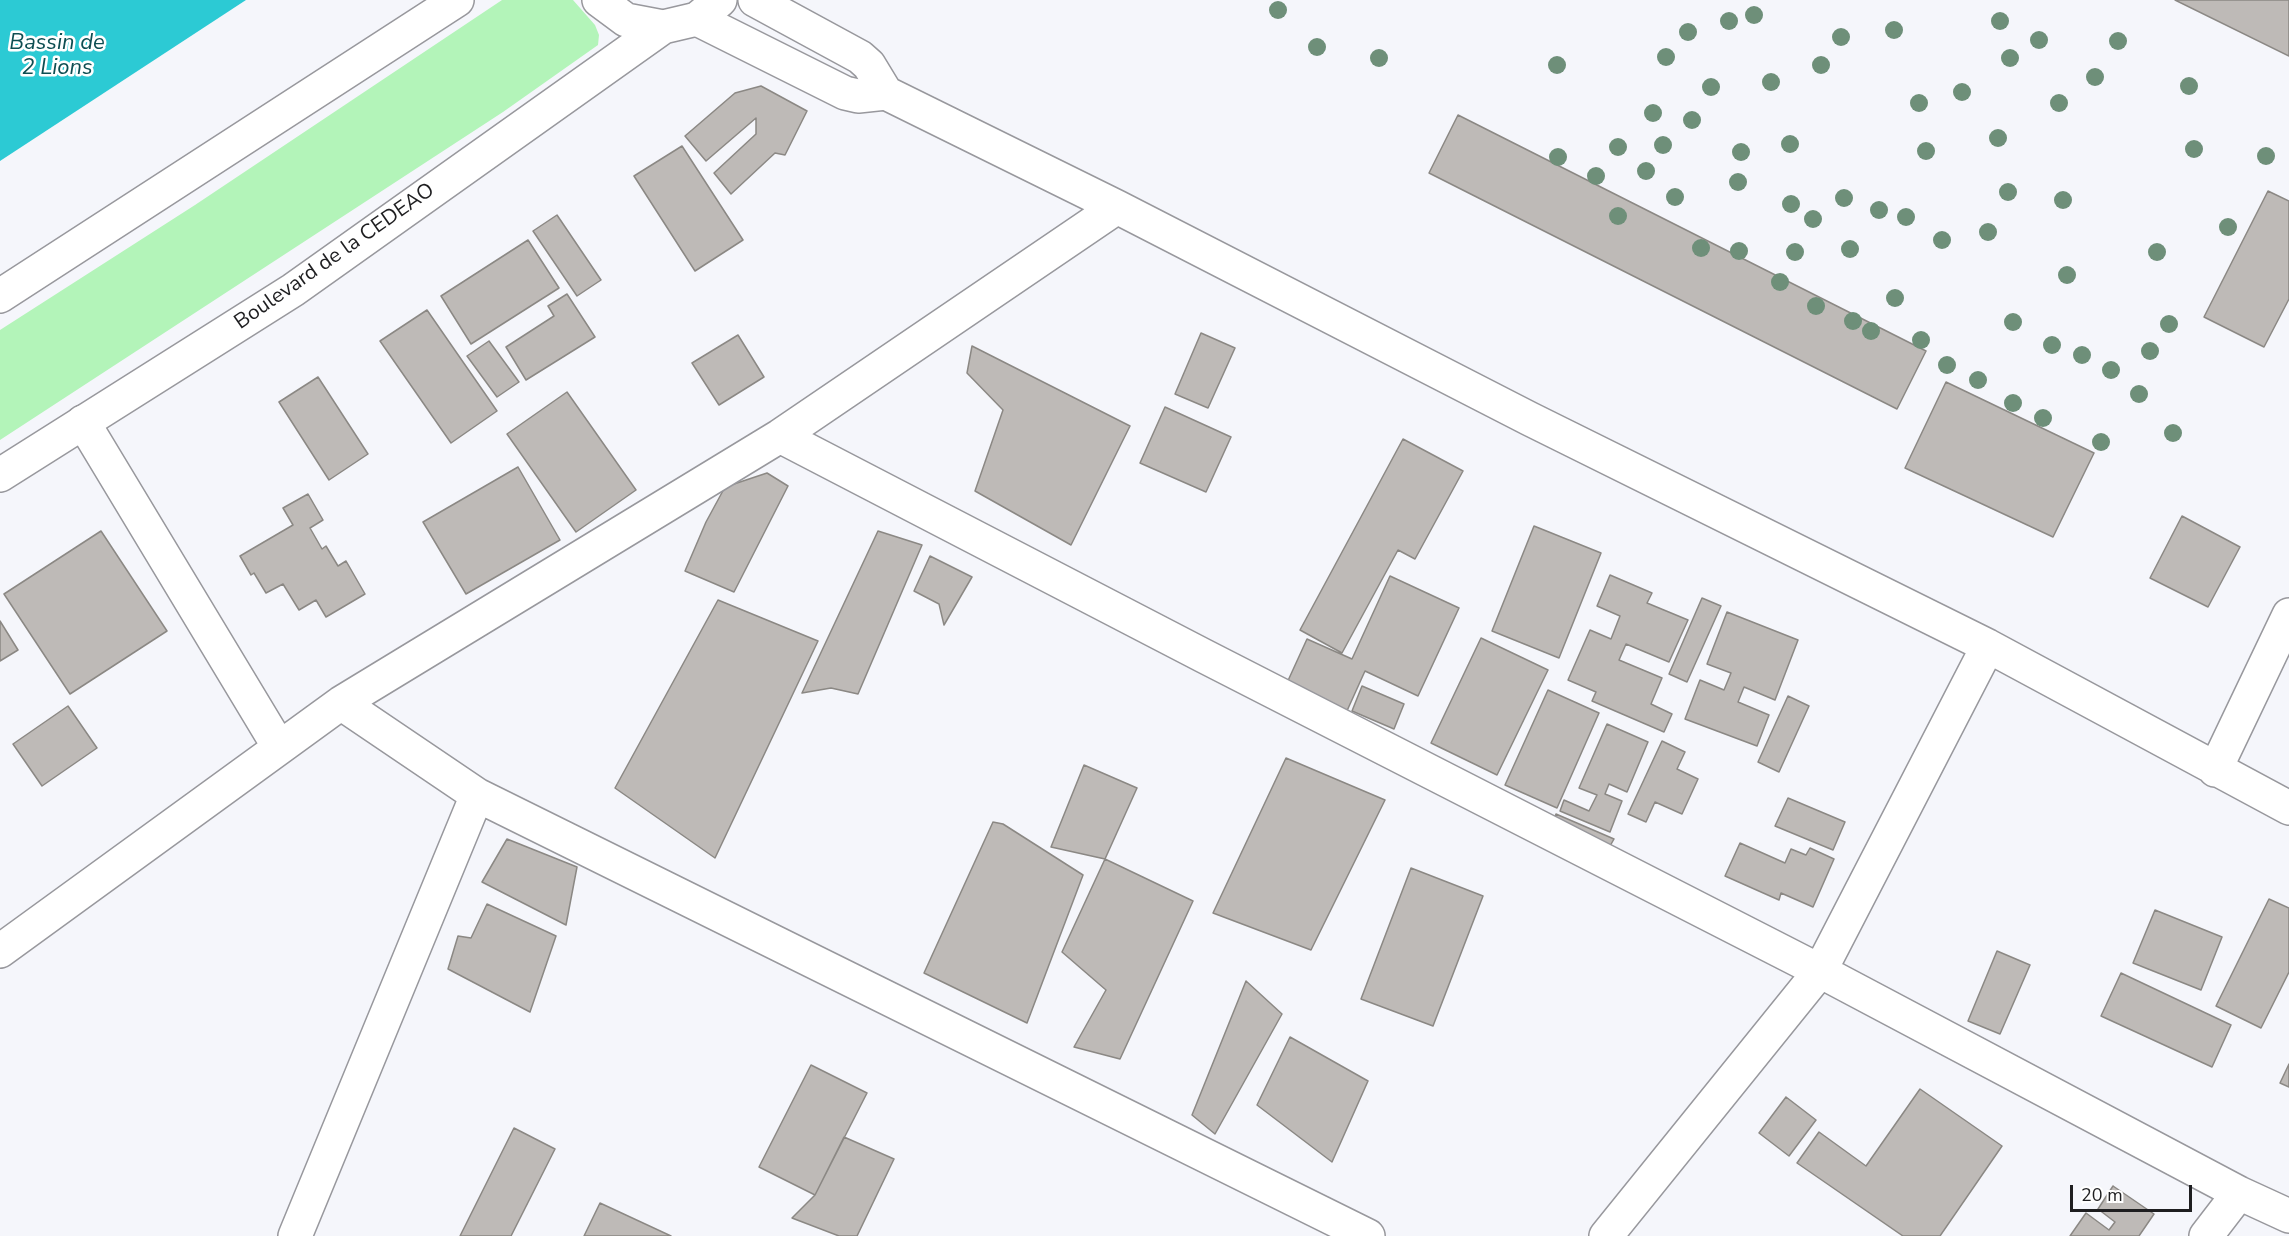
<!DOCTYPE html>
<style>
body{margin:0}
#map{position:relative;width:2289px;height:1236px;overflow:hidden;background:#f5f6fb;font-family:"Nunito Sans",sans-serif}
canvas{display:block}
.scale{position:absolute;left:2070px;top:1185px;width:122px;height:27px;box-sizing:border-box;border:3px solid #1e1e20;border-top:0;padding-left:8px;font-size:18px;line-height:21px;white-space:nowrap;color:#1e1e20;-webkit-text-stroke:4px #fff;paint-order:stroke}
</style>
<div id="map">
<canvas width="2289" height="1236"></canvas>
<div class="scale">20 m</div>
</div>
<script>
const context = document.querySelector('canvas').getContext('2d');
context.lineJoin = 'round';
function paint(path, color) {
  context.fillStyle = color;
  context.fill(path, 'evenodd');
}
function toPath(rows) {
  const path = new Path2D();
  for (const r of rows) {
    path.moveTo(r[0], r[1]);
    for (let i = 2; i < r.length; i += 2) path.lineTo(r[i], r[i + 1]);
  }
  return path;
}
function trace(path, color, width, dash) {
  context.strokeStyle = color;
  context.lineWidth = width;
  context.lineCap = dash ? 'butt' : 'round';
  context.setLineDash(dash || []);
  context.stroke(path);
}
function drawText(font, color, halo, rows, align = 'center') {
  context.font = font + ' "Nunito Sans",sans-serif';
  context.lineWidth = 5;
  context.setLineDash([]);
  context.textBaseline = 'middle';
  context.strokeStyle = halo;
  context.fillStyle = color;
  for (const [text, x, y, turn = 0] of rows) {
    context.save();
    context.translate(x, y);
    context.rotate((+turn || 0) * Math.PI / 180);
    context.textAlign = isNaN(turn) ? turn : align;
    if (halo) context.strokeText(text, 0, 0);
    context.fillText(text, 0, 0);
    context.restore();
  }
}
paint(toPath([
 [502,0,573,0,595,25,599,35,598,45,503,112,0,440,0,330,195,205]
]), '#b3f4b9');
paint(toPath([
 [0,0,246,0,0,161]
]), '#2ccad4');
const building = toPath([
 [2175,0,2289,0,2289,56,2175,0],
 [761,86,807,111,785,155,775,153,731,194,714,173,756,134,756,118,706,161,685,136,735,93,761,86],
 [1458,115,1926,351,1897,409,1429,173,1458,115],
 [682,146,743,240,695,271,634,176,682,146],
 [2268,191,2289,201,2289,299,2264,347,2204,317,2268,191],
 [557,215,601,280,577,296,533,231,557,215],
 [528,240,559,288,471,344,441,296,528,240],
 [567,294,595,337,526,380,506,347,554,316,548,306,567,294],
 [427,310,497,411,451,443,380,341,427,310],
 [1201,333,1235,348,1208,408,1175,394,1201,333],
 [738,335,764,377,719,405,692,363,738,335],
 [489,341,519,382,497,397,467,356,489,341],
 [972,346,1130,426,1071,545,975,491,1003,410,967,373,972,346],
 [318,377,368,454,329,480,279,402,318,377],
 [1946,382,2094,453,2053,537,1905,468,1946,382],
 [567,392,636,490,576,532,507,434,567,392],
 [1165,407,1231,437,1206,492,1140,463,1165,407],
 [1403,439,1463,471,1415,559,1398,550,1342,653,1300,630,1403,439],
 [518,467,560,540,466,594,423,522,518,467],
 [767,473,788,486,734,592,685,571,706,522,725,487,767,473],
 [308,494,323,520,310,528,322,549,326,546,338,566,346,561,365,594,326,617,316,600,299,610,283,584,266,593,254,573,251,575,240,556,293,525,283,508,308,494],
 [2182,516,2240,547,2208,607,2150,578,2182,516],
 [1534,526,1601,553,1559,658,1492,631,1534,526],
 [101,531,167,631,70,694,4,594,101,531],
 [878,531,922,545,858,694,831,688,802,693,878,531],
 [930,556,972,577,944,625,939,604,914,591,930,556],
 [1610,575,1652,593,1647,603,1688,620,1669,662,1626,644,1619,660,1662,678,1651,704,1672,714,1664,732,1592,701,1596,692,1568,680,1590,630,1611,639,1620,616,1597,606,1610,575],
 [1390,576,1459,608,1418,696,1365,671,1346,713,1286,685,1307,639,1352,659,1390,576],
 [1702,598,1721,606,1687,682,1669,674,1702,598],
 [718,600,818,641,715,858,615,788,718,600],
 [1727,612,1798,640,1775,700,1744,687,1738,702,1769,715,1757,746,1685,719,1700,680,1724,690,1731,673,1707,664,1727,612],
 [0,621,18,650,0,661,0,621],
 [1481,638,1548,670,1497,775,1431,743,1481,638],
 [1362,686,1404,704,1394,729,1352,711,1362,686],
 [1548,690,1599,713,1557,808,1505,785,1548,690],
 [1788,696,1809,706,1779,772,1758,762,1788,696],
 [68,706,97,748,42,786,13,744,68,706],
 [1607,724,1648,742,1627,792,1609,784,1605,794,1622,801,1610,832,1560,811,1564,800,1589,811,1597,795,1579,788,1607,724],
 [1662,741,1685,752,1677,769,1698,779,1682,814,1655,802,1646,822,1628,814,1662,741],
 [1286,758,1385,800,1311,950,1213,913,1286,758],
 [1084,765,1137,788,1105,859,1051,847,1084,765],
 [1788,798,1845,822,1833,850,1775,826,1788,798],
 [1556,814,1614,839,1610,846,1553,822,1556,814],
 [993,822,1003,824,1083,875,1027,1023,924,973,993,822],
 [507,839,577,867,566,925,482,882,507,839],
 [1740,843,1785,863,1791,849,1806,855,1810,848,1834,859,1813,907,1781,893,1779,900,1725,876,1740,843],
 [1105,859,1193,901,1120,1059,1074,1047,1106,990,1062,952,1105,859],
 [1411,868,1483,896,1433,1026,1361,999,1411,868],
 [2269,899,2289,908,2289,972,2261,1028,2216,1006,2269,899],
 [487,904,556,936,530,1012,448,969,458,936,471,938,487,904],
 [2155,910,2222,937,2201,990,2133,963,2155,910],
 [1997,951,2030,965,2000,1034,1968,1021,1997,951],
 [2121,973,2231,1025,2212,1067,2101,1016,2121,973],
 [1246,981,1282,1014,1215,1134,1192,1115,1246,981],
 [1290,1037,1368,1081,1332,1162,1257,1105,1290,1037],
 [2289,1064,2289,1087,2280,1083,2289,1064],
 [811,1065,867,1093,815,1195,759,1167,811,1065],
 [1920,1089,2002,1146,1940,1236,1903,1236,1797,1163,1819,1132,1866,1166,1920,1089],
 [1786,1097,1816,1120,1789,1156,1759,1133,1786,1097],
 [514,1128,555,1149,511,1236,460,1236,514,1128],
 [844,1137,894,1159,857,1236,839,1236,792,1218,815,1195,844,1137],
 [2113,1186,2154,1214,2139,1236,2070,1236,2086,1213,2109,1230,2115,1222,2098,1209,2113,1186],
 [600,1203,671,1236,584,1236,600,1203]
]);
paint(building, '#bebab7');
trace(building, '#8b8884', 1.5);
const minor = toPath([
 [755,0,860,57,869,65,886,93],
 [697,19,845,93,858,96,886,93,1117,207,1530,419,1988,646,2289,808],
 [83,422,279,747],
 [780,436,1204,656,1820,971,2239,1193,2289,1216],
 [341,703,477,795,1368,1236],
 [2215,770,2289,615],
 [0,951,341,703,780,436,1117,207],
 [295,1236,477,795],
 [1606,1236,1820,971,1988,646],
 [2206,1236,2239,1193]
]);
const primary = toPath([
 [599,0,626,20,663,27,697,19,720,0],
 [0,296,457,0],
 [0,475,293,290,663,27]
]);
trace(minor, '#98989d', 36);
trace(primary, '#98989d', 36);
trace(minor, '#fff', 33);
trace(primary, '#fff', 33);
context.fillStyle = '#6e8f79';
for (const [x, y] of [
 [1278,10],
 [1754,15],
 [1729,21],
 [2000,21],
 [1894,30],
 [1688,32],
 [1841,37],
 [2039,40],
 [2118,41],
 [1317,47],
 [1666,57],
 [1379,58],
 [2010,58],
 [1557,65],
 [1821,65],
 [2095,77],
 [1771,82],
 [2189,86],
 [1711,87],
 [1962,92],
 [1919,103],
 [2059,103],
 [1653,113],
 [1692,120],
 [1998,138],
 [1790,144],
 [1663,145],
 [1618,147],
 [2194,149],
 [1926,151],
 [1741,152],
 [2266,156],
 [1558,157],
 [1646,171],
 [1596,176],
 [1738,182],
 [2008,192],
 [1675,197],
 [1844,198],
 [2063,200],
 [1791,204],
 [1879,210],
 [1618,216],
 [1906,217],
 [1813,219],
 [2228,227],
 [1988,232],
 [1942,240],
 [1701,248],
 [1850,249],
 [1739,251],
 [1795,252],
 [2157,252],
 [2067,275],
 [1780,282],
 [1895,298],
 [1816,306],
 [1853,321],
 [2013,322],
 [2169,324],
 [1871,331],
 [1921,340],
 [2052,345],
 [2150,351],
 [2082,355],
 [1947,365],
 [2111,370],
 [1978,380],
 [2139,394],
 [2013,403],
 [2043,418],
 [2173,433],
 [2101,442]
]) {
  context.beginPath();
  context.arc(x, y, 9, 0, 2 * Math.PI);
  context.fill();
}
drawText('21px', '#1e1e20', '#fff', [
 ["Boulevard de la CEDEAO",335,257,-35]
]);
drawText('italic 22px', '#0d4e52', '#fff', [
 ["Bassin de",57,44],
 ["2 Lions",57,69]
]);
</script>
